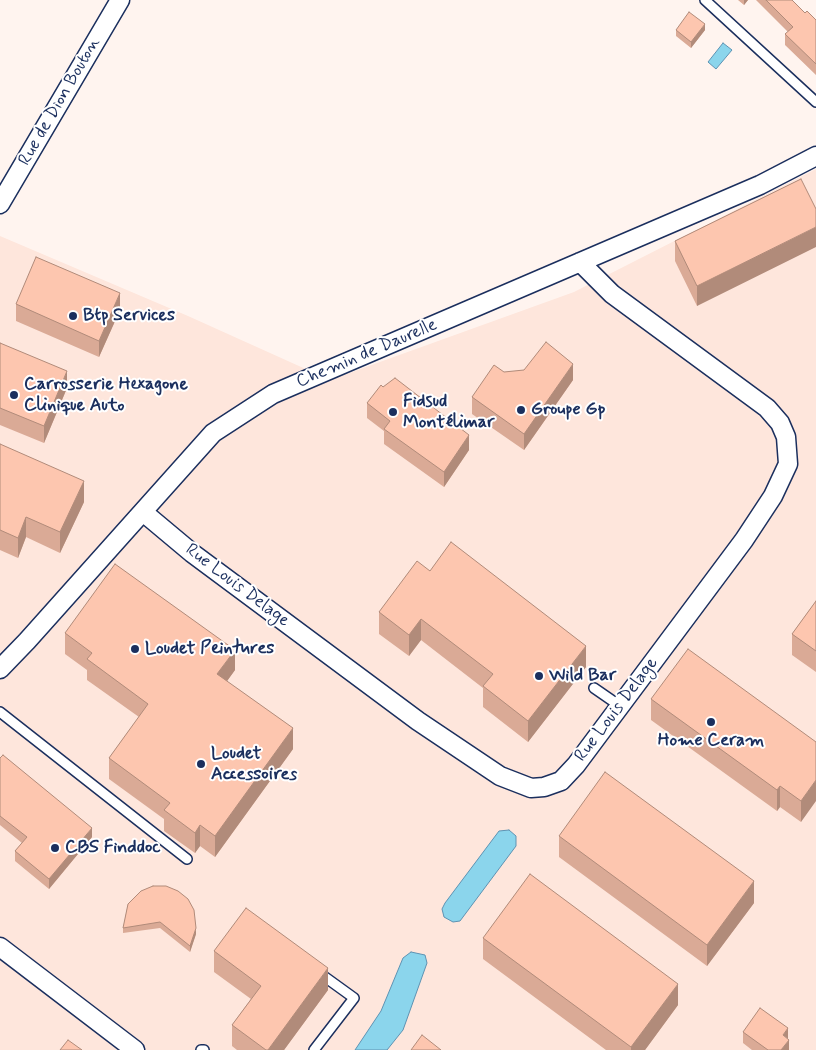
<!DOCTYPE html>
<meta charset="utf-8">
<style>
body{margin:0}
canvas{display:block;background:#fff4ef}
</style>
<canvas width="816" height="1050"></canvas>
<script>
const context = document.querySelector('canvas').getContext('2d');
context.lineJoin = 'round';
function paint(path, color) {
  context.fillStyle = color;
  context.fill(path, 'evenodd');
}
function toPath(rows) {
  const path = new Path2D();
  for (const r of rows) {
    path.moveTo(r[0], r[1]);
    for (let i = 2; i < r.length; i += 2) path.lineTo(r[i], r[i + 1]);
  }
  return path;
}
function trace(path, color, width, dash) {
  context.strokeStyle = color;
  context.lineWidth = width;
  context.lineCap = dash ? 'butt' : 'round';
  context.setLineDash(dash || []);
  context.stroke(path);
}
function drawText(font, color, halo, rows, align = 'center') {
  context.font = font + ' Mynerve,sans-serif';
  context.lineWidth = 4;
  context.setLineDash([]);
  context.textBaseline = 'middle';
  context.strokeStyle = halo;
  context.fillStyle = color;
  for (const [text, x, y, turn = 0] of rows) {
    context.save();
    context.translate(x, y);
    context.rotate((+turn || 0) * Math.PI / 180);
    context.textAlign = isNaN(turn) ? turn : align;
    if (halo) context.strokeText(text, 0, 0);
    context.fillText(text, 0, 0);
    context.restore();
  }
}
paint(toPath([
 [816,169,816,1050,0,1050,0,236,188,316,330,380,574,292]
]), '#fee6dc');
const water = toPath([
 [723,43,732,50,716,69,708,62,723,43],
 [509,830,516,836,516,846,460,921,453,922,444,917,442,909,445,903,499,831,509,830],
 [411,952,425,955,427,963,403,1030,387,1050,355,1050,381,1011,403,958,411,952]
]);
paint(water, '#8bd5ec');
trace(water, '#5e93b3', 1);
const lane = toPath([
 [705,0,816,102],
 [594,688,620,706],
 [0,712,187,859],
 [201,1050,204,1050],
 [314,1050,354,998,318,972]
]);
const street = toPath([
 [0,204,120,0],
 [143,512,192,553,418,721,500,776,531,788,544,787,561,781,576,765,744,540,773,496,788,464,786,437,780,423,767,408,612,294,580,262],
 [0,669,27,641,213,433,273,394,760,185,816,156],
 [0,947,135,1050]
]);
trace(lane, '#1b2f5e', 12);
trace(street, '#1b2f5e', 21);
trace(lane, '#fff', 9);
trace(street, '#fff', 18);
paint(toPath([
 [738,0,748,0,744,5],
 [756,0,792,0,805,13,816,20,816,75,785,45,785,34,788,32],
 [676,30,705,30,691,48,676,36],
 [801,179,697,306,675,261,675,241],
 [16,304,120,310,99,357,16,321],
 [0,343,67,388,44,443,0,425],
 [504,372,573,380,524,450,472,414,472,397],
 [383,387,469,450,444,487,384,444,384,431,367,418,367,403],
 [0,444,84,502,60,553,26,537,18,558,0,550],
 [430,571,586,667,528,742,483,707,483,688,421,640,409,656,379,634,379,612],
 [816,601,816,672,792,655,792,634],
 [65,633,235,670,227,681,293,749,215,857,200,846,195,853,164,831,164,819,109,779,109,758,139,717,87,680,87,670,65,654],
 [651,699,816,742,801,822,780,807,777,811,651,720],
 [0,758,92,837,49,889,15,861,15,851,22,843,0,825],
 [559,836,754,903,707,966,559,857],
 [128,904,196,934,190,952,160,928,123,933,123,928],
 [483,938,678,1005,645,1050,606,1050,483,959],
 [214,951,328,990,284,1050,237,1050,232,1046,232,1025,251,999,214,972],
 [743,1032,789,1050,752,1050,743,1043]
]), '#daaa96');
paint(toPath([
 [744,0,748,0,744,5],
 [705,24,705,30,691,48,691,42],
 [816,227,816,247,697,306,697,286],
 [120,293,120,310,99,357,99,341],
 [573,364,573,380,524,450,524,434],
 [67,371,67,388,44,443,44,426],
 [469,435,469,450,444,487,444,472],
 [84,481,84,502,60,553,60,532],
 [26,517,26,537,18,558,18,538],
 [421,619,421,640,409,656,409,635],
 [586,646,586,667,528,742,528,721],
 [235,650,235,670,217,695,217,674],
 [293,728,293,749,215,857,215,836],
 [816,780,816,801,801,822,801,801],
 [780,786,780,807,777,811,777,790],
 [200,825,200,846,195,853,195,833],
 [92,828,92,837,49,889,49,879],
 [754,881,754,903,707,966,707,945],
 [196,928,196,934,190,952,190,946],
 [328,968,328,990,284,1050,268,1050],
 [678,984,678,1005,645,1050,631,1050,631,1047],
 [788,1028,788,1039,783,1035],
 [789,1040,789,1050,781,1050]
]), '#b18b7a');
const building = toPath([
 [766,0,792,0,805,13,807,11,816,20,816,64,785,34,793,27,766,0],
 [689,12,705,24,691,42,676,30,689,12],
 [801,179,816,209,816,227,697,286,675,241,801,179],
 [36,257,120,293,99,341,16,304,36,257],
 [546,342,573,364,524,434,472,397,494,365,504,372,524,370,546,342],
 [0,343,67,371,44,426,0,408,0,343],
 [395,378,469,435,444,472,384,429,390,421,367,403,381,385,383,387,395,378],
 [0,444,84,481,60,532,26,517,18,538,0,530,0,444],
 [451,542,586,646,528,721,483,686,493,674,421,619,409,635,379,612,417,561,430,571,451,542],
 [115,564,235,650,217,674,293,728,215,836,200,825,195,833,164,810,170,803,109,758,148,704,87,659,92,653,65,633,115,564],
 [816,601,816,651,792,634,816,601],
 [688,649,816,742,816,780,801,801,780,786,777,790,651,699,688,649],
 [3,755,92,828,49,879,15,851,27,837,0,816,0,758,3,755],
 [605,772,754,881,707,945,559,836,605,772],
 [530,874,678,984,631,1047,483,938,530,874],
 [153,886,166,886,178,891,188,899,194,910,196,928,190,946,160,922,123,928,128,904,141,891,153,886],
 [246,908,328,968,268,1050,266,1050,232,1025,261,986,214,951,246,908],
 [760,1008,788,1028,783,1035,789,1040,781,1050,768,1050,743,1032,760,1008],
 [422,1035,441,1050,411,1050,422,1035],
 [68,1040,82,1050,60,1050,68,1040]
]);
paint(building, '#fdc6af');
trace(building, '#b18b7a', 1);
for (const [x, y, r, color] of [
 [73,316,5,"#1b2f5e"],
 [14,395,5,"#1b2f5e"],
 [521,410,5,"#1b2f5e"],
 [393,412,5,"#1b2f5e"],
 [135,649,5,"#1b2f5e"],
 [539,676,5,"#1b2f5e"],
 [711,722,5,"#1b2f5e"],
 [201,764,5,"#1b2f5e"],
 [55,848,5,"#1b2f5e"]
]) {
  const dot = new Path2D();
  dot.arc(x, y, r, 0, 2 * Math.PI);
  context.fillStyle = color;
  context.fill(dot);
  trace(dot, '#fff', 2);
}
drawText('18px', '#1b2f5e', '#fff', [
 ["Rue de Dion Bouton",60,102,-60],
 ["Chemin de Daurelle",367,354,-23],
 ["Rue Louis Delage",237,586,37],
 ["Rue Louis Delage",617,710,-53]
]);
drawText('bold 18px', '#1b2f5e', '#fff', [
 ["Btp Services",83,316],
 ["Carrosserie Hexagone",24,385],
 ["Clinique Auto",24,406],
 ["Fidsud",403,402],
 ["Montélimar",403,423],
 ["Groupe Gp",531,410],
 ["Loudet Peintures",145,649],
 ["Wild Bar",549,676],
 ["Home Ceram",711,741,"center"],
 ["Loudet",211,754],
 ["Accessoires",211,775],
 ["CBS Finddoc",65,848]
], 'left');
</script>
